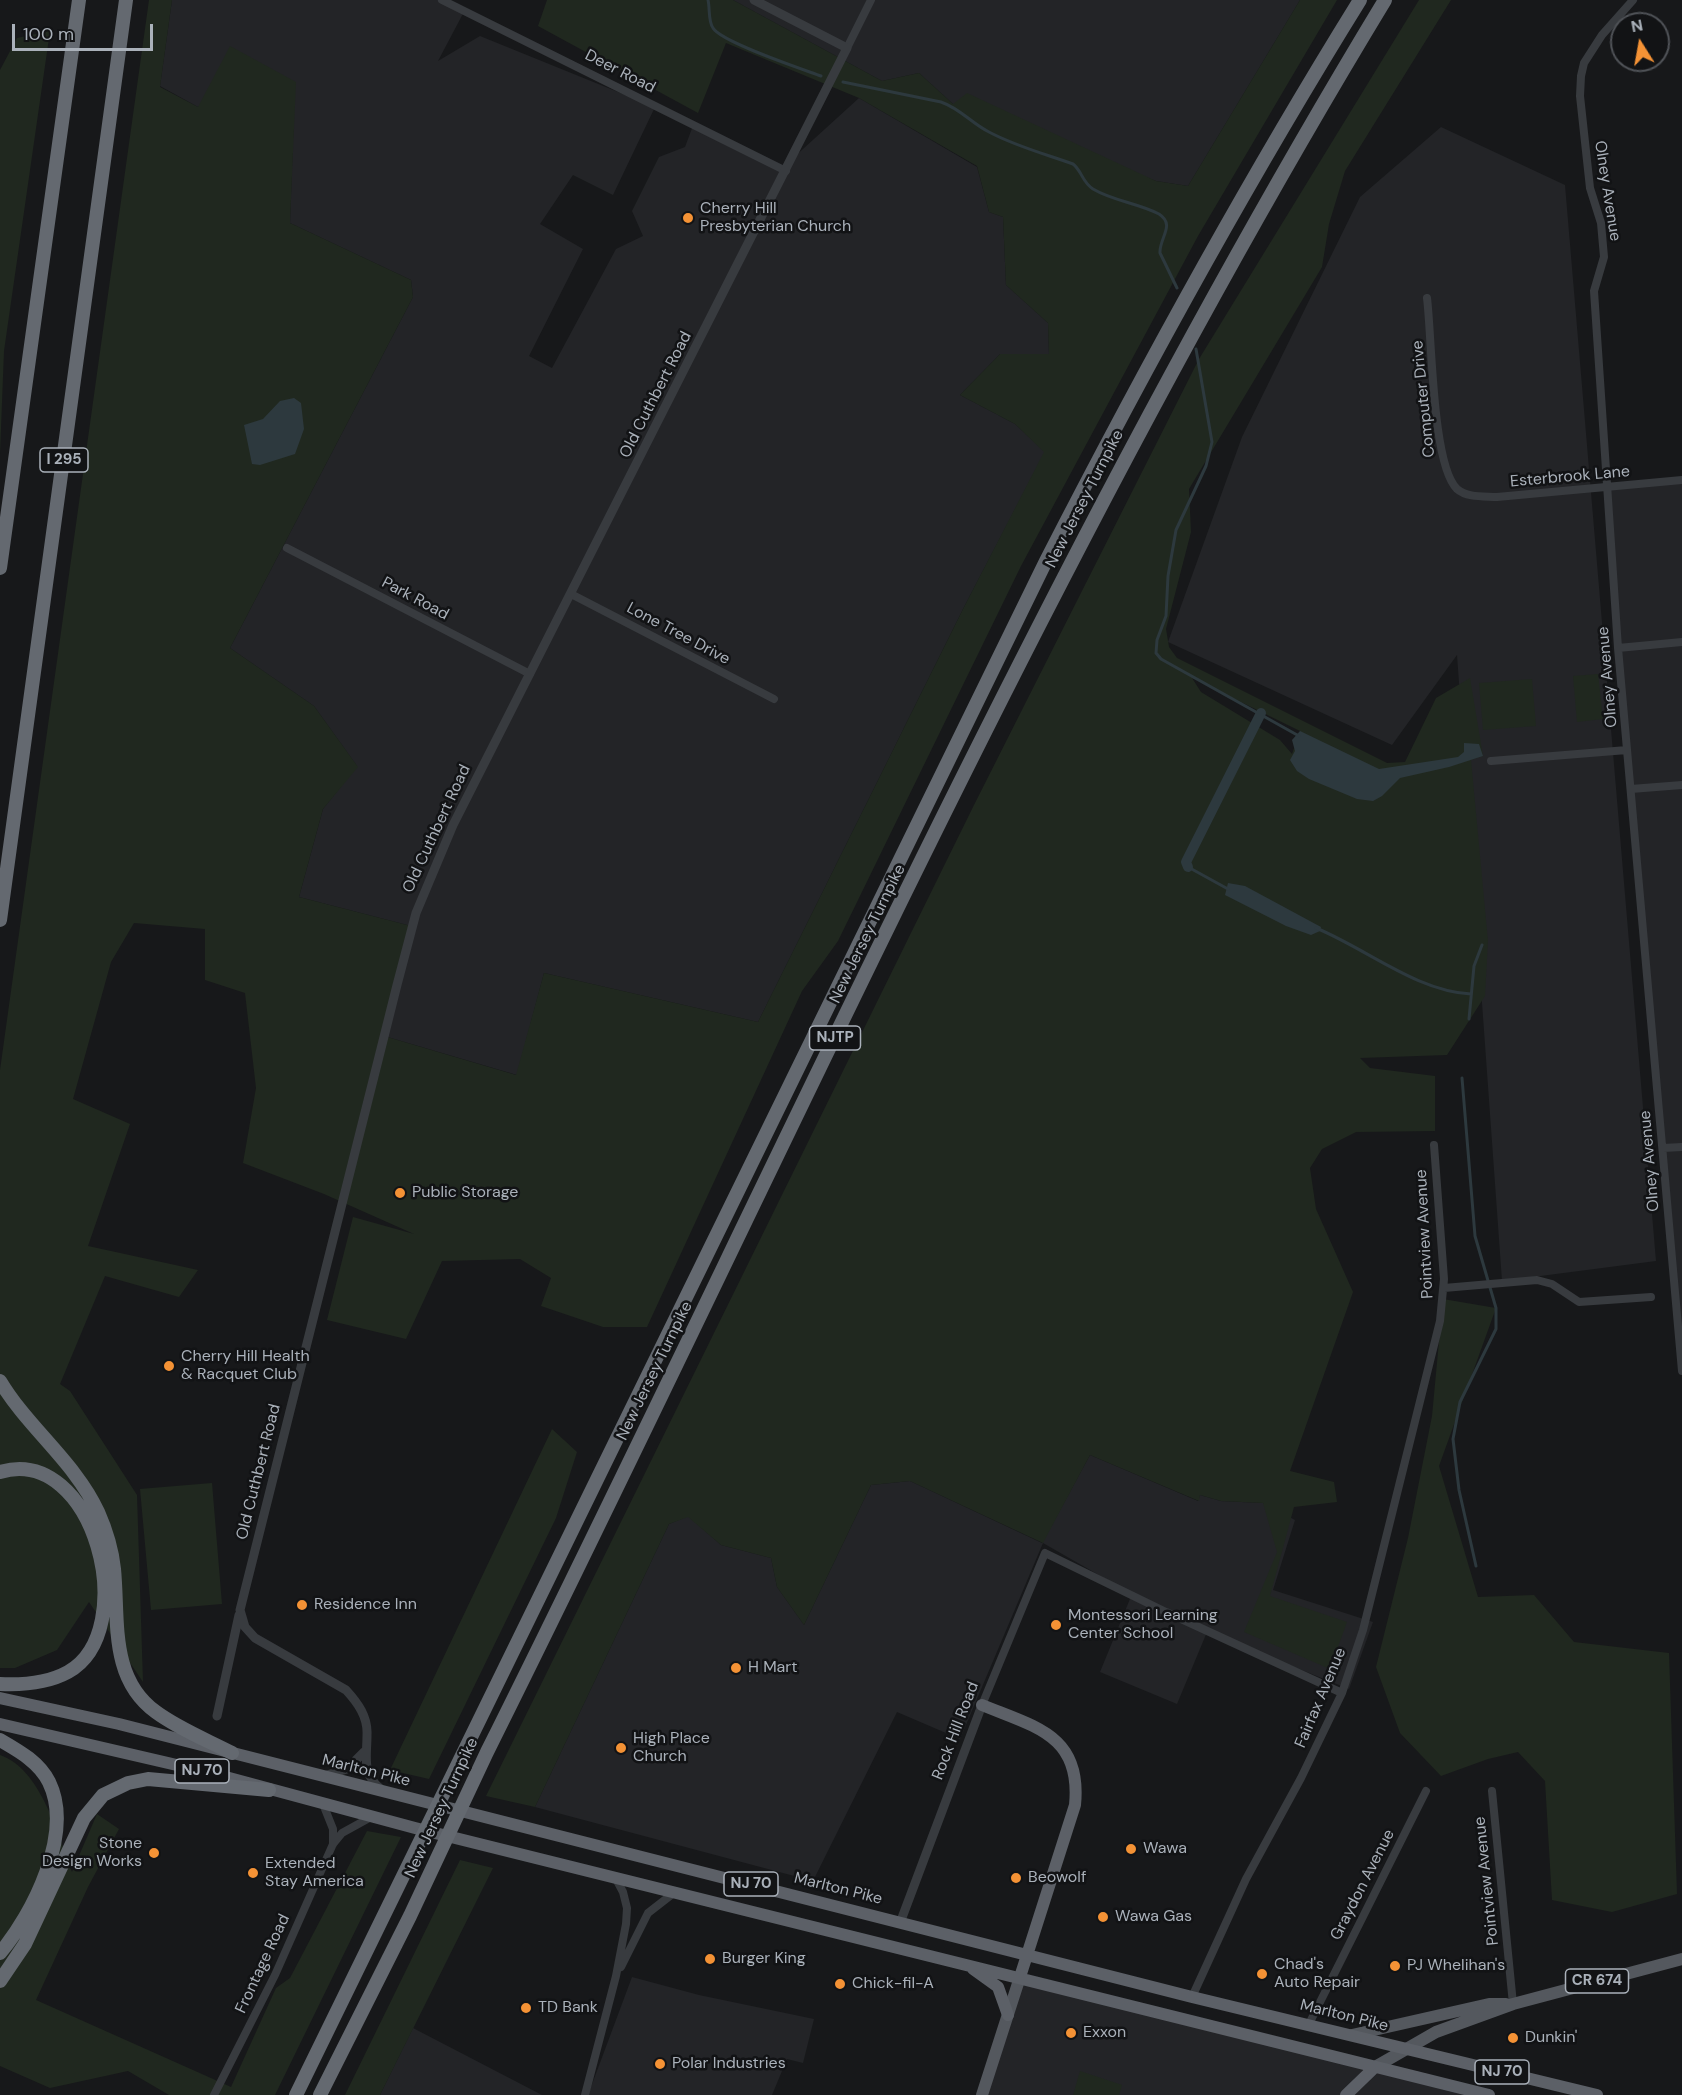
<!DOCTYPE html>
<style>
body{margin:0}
#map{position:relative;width:1682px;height:2095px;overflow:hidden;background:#17181a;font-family:"DM Sans",sans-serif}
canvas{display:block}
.north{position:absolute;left:1610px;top:12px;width:60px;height:60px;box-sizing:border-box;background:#121315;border:2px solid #4f5257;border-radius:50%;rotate:349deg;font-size:16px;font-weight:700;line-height:24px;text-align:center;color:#aab1ba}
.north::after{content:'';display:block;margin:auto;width:21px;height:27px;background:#f49235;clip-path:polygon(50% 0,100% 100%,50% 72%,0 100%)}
.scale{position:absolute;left:12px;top:24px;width:141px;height:27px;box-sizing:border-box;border:3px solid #aab1ba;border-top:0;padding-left:8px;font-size:18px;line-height:21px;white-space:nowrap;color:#aab1ba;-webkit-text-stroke:4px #121315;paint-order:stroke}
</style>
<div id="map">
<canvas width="1682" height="2095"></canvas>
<div class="north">N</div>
<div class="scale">100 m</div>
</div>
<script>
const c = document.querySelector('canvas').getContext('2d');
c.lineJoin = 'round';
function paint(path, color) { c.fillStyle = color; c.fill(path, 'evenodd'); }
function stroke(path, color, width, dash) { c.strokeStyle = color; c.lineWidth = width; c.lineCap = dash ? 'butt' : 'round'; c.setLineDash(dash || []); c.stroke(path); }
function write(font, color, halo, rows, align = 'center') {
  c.font = font + ' "DM Sans",sans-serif'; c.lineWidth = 5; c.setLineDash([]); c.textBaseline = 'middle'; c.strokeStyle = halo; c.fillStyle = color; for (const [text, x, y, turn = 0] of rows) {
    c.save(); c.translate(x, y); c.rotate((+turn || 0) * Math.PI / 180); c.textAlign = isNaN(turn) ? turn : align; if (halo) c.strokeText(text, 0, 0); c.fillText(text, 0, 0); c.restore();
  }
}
const built = new Path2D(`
 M172 0H448L466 8 438 61 480 36 655 107 613 195 573 175 540 224 583 249 529 356 552 368 616 249 643 236 632 211 659 157 685 147 694 123 781 169 859 98 977 167 989 212 1003 217 1006 285 1048 323 1049 354H1000L960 395 1015 424 1045 452 963 609 758 1022 544 973 517 1075 384 1036 411 926 299 897 323 809 357 766 314 706 230 648 413 297 411 280 290 223 295 82 198 107 160 86Z
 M733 0H1300L1188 186 1156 181 953 104 919 73 882 81Z
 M1441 127 1565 185 1656 1261 1502 1281 1457 655 1392 745 1168 642 1242 437 1360 197Z
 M1682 481V1371L1607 487Z
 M1090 1455 1198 1501 1200 1495 1221 1501 1263 1503 1295 1520 1273 1590 1373 1622 1349 1689 1207 1632 1177 1704 1100 1672 1132 1594 1043 1543 960 1739 897 1712 813 1881 535 1807 669 1524 688 1516 721 1545 771 1558 777 1587 804 1625 871 1485 910 1481 1042 1543Z
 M632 1977 699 1995 814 2019 803 2063 787 2059 772 2095H588Z
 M1020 1977 1489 2095H982Z
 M413 2028 542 2095H380Z`);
const green = new Path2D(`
 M149 0H172L160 87 198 107 230 46 296 82 290 223 411 280 413 297 230 648 314 706 358 767 323 809 299 897 411 926 384 1036 516 1075 544 973 758 1022 963 609 1044 452 1015 424 960 395 1000 354H1049L1048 323 1006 285 1003 217 989 212 977 166 859 98 726 43 698 113 538 26 547 0H733L882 81 919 73 953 104 967 93 1156 181 1188 186 1300 0H1337L1198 236 1021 566 838 941 802 991 647 1327H603L541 1306 551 1278 520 1259 442 1261 406 1339 327 1320 353 1217 414 1234 324 1194 243 1163 256 1088 245 993 205 980V929L134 923 111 962 73 1099 130 1124 88 1246 198 1270 179 1297 105 1276 60 1384 70 1391 137 1495 143 1682 89 1602 57 1650 15 1668H0V1070Z
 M1419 0H1451L1345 171 1329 224 1322 267 1189 489 1191 532 1166 629 1169 647 1177 658 1387 763 1405 762 1436 698 1470 678 1483 756 1471 760 1488 941 1485 996 1447 1055 1360 1058 1370 1068 1435 1076V1131L1356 1132 1322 1149 1310 1168 1316 1209 1353 1292 1290 1471 1334 1482 1337 1502 1294 1507 1270 1596 1347 1622 1330 1669 1244 1632 1277 1552 1263 1503 1221 1501 1200 1495 1199 1501 1090 1455 1043 1543 910 1481 871 1485 804 1625 777 1587 771 1558 721 1545 688 1517 669 1524 535 1807 486 1796 974 805 1199 359ZM1192 678 1300 731 1292 754 1280 740 1201 692Z
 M50 31 4 351 0 454V70L17 38Z
 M1598 674 1603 719 1577 722 1573 676Z
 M1532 679 1536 726 1483 730 1479 683Z
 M1443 1299 1496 1308 1439 1466 1478 1597 1534 1595 1574 1642 1669 1653 1677 1894 1612 1912 1552 1900 1545 1781 1518 1752 1488 1759 1441 1776 1400 1733 1376 1667 1408 1538 1432 1416Z
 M552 1429 577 1452 556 1518 429 1779 390 1770Z
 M212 1483 222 1604 151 1610 140 1489Z
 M0 1755C41 1769 58 1835 72 1872L97 1814 119 1829 88 1887 36 2000 231 2087 276 1988 290 1978 367 1831 401 1837 275 2095H169L128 2071 50 2088 0 2066Z
 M460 1860 493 1868 380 2095H345Z
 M1080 2071 1122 2085 1119 2095H1073Z`);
const water = new Path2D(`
 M294 398 301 403 304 429 295 454 260 465 252 464 244 425 263 419 280 401Z
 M1300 731 1379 769 1458 757 1464 752V743L1479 744 1483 756 1449 767 1400 778 1382 796 1373 801 1357 799 1309 779 1297 771 1290 760 1295 751 1292 740Z
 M1228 883 1245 886 1321 927 1320 931 1311 935 1286 926 1225 895Z`);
const stream = new Path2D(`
 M708 0C710 8 708 21 713 28 721 42 802 69 821 76
 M843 82 941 102C961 109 971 123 989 132 1015 146 1045 154 1073 164 1082 171 1082 182 1093 189 1113 201 1138 203 1159 214 1176 225 1159 238 1160 253L1177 288
 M1196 349 1212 442 1206 466 1176 530 1168 576 1166 616 1157 640 1156 653 1161 659 1299 736
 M1188 867 1228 889
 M1316 928C1367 949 1416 991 1471 994
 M1469 1019 1474 966 1482 945
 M1462 1078 1475 1236 1496 1308V1329L1460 1402 1453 1439 1459 1490 1476 1566`);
const canal = new Path2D(`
 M1188 867 1186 862 1261 713`);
const minor = new Path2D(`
 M442 0 786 171
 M1633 0 1602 35 1584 63 1581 76 1580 96 1590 188 1601 223 1604 257 1594 291 1618 648 1682 1371
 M847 48 871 0
 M1427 298C1432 337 1432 465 1457 489 1467 498 1485 496 1497 497L1682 480
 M287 548 530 674
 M571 594 774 699
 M1618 648 1682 642
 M1491 761 1627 750
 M1631 789 1682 785
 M1663 1148 1682 1147
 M1444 1288 1537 1280 1552 1284 1579 1302 1651 1297
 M982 1705 1045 1553 1166 1612 1342 1693
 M1492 1791 1513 2004
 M323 1804 333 1829V1844
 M621 1967 648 1913 675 1892
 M1192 1997 1246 1879 1301 1778 1342 1693 1363 1630 1440 1321 1444 1279 1434 1145
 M1309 2024 1426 1791
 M214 2095 275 1975 333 1844 342 1833 371 1817
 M585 2095 616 1976 626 1924 627 1908 623 1892 615 1877`);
const tertiary = new Path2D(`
 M217 1716 239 1615
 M327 1775 347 1769 364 1752
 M382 1790C361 1774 367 1758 367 1735 368 1717 358 1703 346 1690L255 1638 245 1627 240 1610 397 985 416 913 453 825 847 48 754 0
 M900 1923 982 1705`);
const primary = new Path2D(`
 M1352 2035 1489 2004H1506
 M1375 2067 1436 2032 1513 2004 1682 1959
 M982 2095 1020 1977`);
const trunk = new Path2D(`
 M0 1698 119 1724 1192 1997 1597 2095
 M982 1705C1035 1727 1082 1735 1075 1805L1020 1977
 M0 1724 207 1772 415 1828 1489 2095
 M973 1969 998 1987 1008 2015
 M1346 2095 1375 2067`);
const motorway = new Path2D(`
 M0 568 79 0
 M0 920 126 0
 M0 1381C28 1428 75 1462 98 1512 106 1530 112 1550 114 1569 119 1620 109 1678 156 1712 179 1729 207 1740 232 1753
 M0 1472C95 1444 142 1631 68 1672 48 1683 22 1685 0 1684
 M0 1740C19 1751 39 1762 49 1782 74 1833 33 1914 0 1953
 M0 1981 25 1944 84 1818 103 1795 128 1783 148 1779 269 1790
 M296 2095 1046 561C1144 370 1247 182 1360 0
 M320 2095 410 1916 487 1752C780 1165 1044 562 1385 0`);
const markers = [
 [688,218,6,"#f49235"],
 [400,1193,6,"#f49235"],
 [169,1366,6,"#f49235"],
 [302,1605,6,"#f49235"],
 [1056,1625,6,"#f49235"],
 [736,1668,6,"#f49235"],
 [621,1748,6,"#f49235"],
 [1131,1849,6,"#f49235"],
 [154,1853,6,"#f49235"],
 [253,1873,6,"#f49235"],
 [1016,1878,6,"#f49235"],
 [1103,1917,6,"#f49235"],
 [710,1959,6,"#f49235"],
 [1395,1966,6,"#f49235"],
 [1262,1974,6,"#f49235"],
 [840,1984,6,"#f49235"],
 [526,2008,6,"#f49235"],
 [1071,2033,6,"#f49235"],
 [1513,2038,6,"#f49235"],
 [660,2064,6,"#f49235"]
];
const shields = [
 [64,460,48],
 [835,1038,51],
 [202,1771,54],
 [751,1884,54],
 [1597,1981,63],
 [1502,2072,54]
];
const shieldNames = [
 ["I 295",64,460],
 ["NJTP",835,1038],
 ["NJ 70",202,1771],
 ["NJ 70",751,1884],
 ["CR 674",1597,1981],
 ["NJ 70",1502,2072]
];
const streetNames = [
 ["Deer Road",620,72,27],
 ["Olney Avenue",1607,191,81],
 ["Old Cuthbert Road",656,395,-63],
 ["Computer Drive",1424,399,-96],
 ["Esterbrook Lane",1570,477,-5],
 ["New Jersey Turnpike",1085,499,-63],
 ["Park Road",415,599,28],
 ["Lone Tree Drive",678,634,28],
 ["Olney Avenue",1608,677,-95],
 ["Old Cuthbert Road",437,829,-65],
 ["New Jersey Turnpike",868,934,-64],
 ["Olney Avenue",1650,1161,-95],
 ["Pointview Avenue",1425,1234,-93],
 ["New Jersey Turnpike",655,1371,-64],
 ["Old Cuthbert Road",259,1472,-76],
 ["Fairfax Avenue",1321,1698,-67],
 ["Rock Hill Road",956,1731,-69],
 ["Marlton Pike",366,1771,14],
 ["New Jersey Turnpike",442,1808,-65],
 ["Pointview Avenue",1487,1881,-96],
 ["Graydon Avenue",1363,1885,-63],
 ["Marlton Pike",838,1889,14],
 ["Frontage Road",263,1964,-65],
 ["Marlton Pike",1344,2016,14]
];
const poiNames = [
 ["Cherry Hill",700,209],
 ["Presbyterian Church",700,227],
 ["Public Storage",412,1193],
 ["Cherry Hill Health",181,1357],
 ["& Racquet Club",181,1375],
 ["Residence Inn",314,1605],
 ["Montessori Learning",1068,1616],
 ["Center School",1068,1634],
 ["H Mart",748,1668],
 ["High Place",633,1739],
 ["Church",633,1757],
 ["Stone",142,1844,"right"],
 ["Design Works",142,1862,"right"],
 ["Wawa",1143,1849],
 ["Extended",265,1864],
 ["Stay America",265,1882],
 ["Beowolf",1028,1878],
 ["Wawa Gas",1115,1917],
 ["Burger King",722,1959],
 ["Chad's",1274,1965],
 ["Auto Repair",1274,1983],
 ["PJ Whelihan's",1407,1966],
 ["Chick-fil-A",852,1984],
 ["TD Bank",538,2008],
 ["Exxon",1083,2033],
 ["Dunkin'",1525,2038],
 ["Polar Industries",672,2064]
];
paint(built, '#232427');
paint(green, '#20281f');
paint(water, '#2d393e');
stroke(stream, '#2d393e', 3);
stroke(canal, '#2d393e', 10);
stroke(minor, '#383b3f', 8);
stroke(tertiary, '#383b3f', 9);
stroke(primary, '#54585e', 12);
stroke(trunk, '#5c6067', 12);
stroke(motorway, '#646970', 14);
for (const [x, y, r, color] of markers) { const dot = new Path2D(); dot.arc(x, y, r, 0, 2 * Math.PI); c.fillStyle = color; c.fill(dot); stroke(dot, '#121315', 2); }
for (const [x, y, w] of shields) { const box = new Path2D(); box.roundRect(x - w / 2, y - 12, w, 24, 4.5); c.fillStyle = '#121315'; c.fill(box); stroke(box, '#aab1ba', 1.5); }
write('bold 15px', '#aab1ba', null, shieldNames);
write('16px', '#aab1ba', '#121315', streetNames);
write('16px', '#aab1ba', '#121315', poiNames, 'left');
</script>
